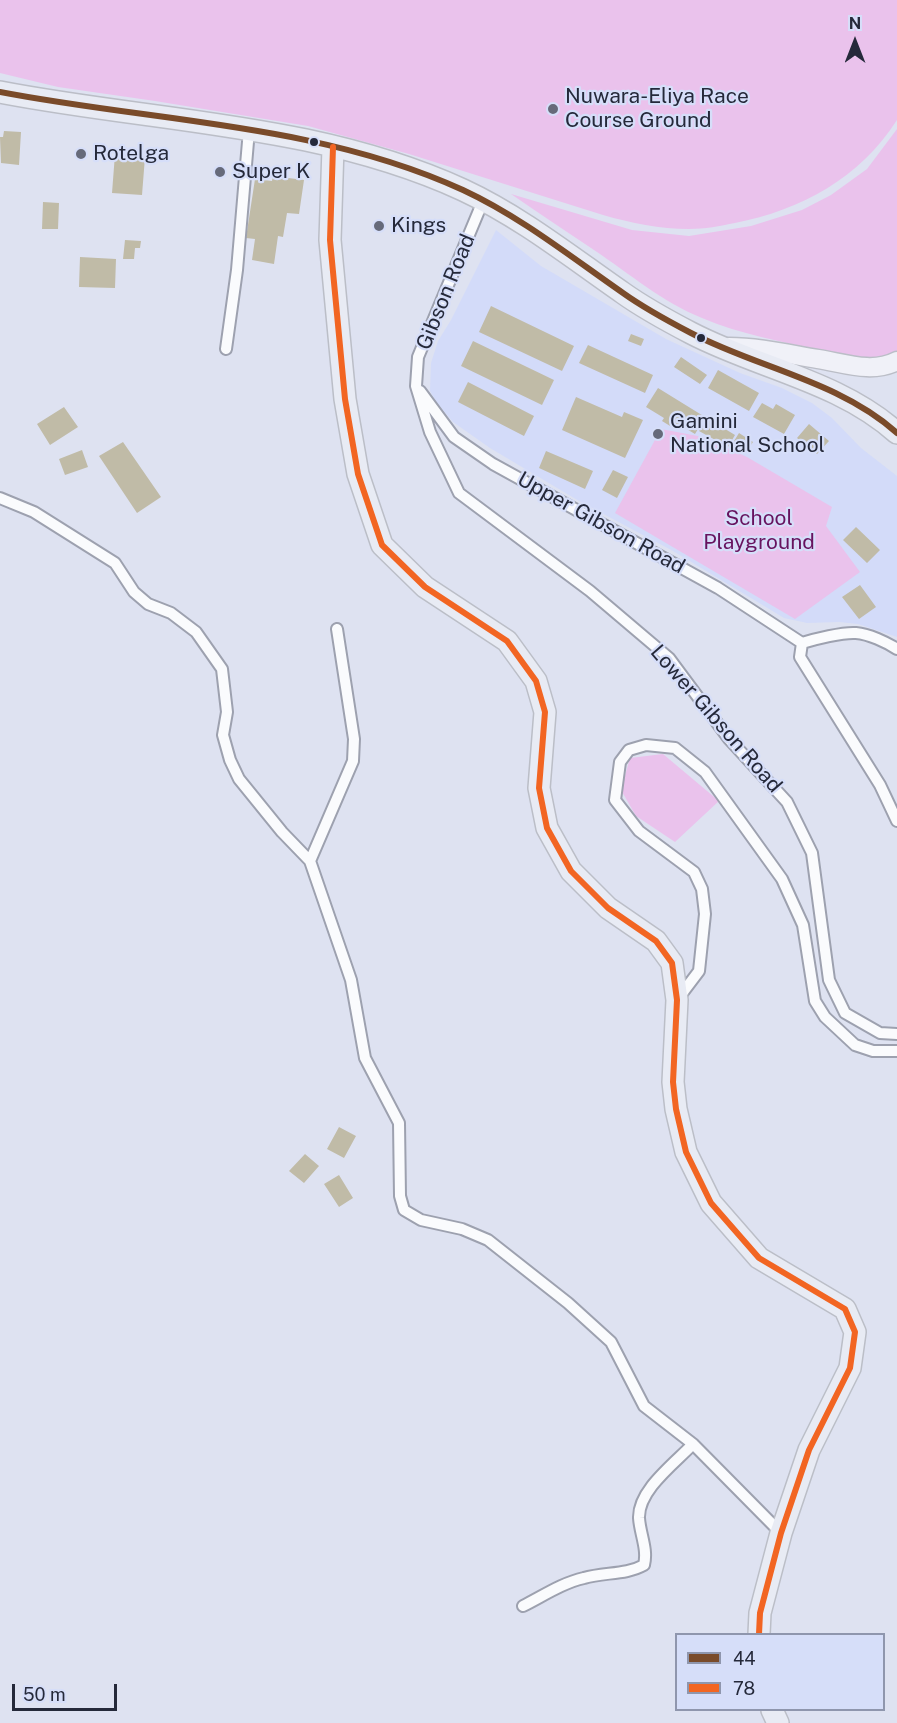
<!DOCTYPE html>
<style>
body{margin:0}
#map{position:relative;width:897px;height:1723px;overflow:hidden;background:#dee2f1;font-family:"Public Sans",sans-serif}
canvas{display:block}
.legend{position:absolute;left:675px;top:1633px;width:210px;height:78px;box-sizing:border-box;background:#d6def9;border:2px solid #8f96ad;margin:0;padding:8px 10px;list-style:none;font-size:18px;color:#25293a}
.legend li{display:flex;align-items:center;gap:12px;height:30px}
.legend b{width:30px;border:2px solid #8f96ad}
.north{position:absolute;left:825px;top:12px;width:60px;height:60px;-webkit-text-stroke:4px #d6def9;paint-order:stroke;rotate:0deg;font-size:16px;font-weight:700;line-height:24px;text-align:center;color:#25293a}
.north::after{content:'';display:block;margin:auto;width:21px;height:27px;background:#25293a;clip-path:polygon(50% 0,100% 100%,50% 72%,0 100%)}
.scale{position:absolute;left:12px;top:1684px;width:105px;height:27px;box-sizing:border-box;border:3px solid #25293a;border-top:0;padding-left:8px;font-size:18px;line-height:21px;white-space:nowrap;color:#25293a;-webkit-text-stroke:4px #d6def9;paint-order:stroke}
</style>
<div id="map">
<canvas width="897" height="1723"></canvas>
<ul class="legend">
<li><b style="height:8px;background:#7a4b2a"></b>44</li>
<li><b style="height:8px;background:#f26522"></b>78</li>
</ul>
<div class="north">N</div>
<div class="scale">50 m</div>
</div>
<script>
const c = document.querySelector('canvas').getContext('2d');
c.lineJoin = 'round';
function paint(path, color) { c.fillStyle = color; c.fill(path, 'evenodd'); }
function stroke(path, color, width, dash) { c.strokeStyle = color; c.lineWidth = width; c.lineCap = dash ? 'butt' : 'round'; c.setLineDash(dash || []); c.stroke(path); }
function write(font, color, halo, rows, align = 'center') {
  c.font = font + ' "Public Sans",sans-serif'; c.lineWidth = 4.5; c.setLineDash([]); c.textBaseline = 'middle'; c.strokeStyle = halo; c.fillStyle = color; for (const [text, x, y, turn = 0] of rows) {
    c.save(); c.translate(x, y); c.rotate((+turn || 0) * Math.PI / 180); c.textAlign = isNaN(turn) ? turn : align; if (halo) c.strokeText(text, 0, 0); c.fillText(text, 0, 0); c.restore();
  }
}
const built = new Path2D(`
 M496 230 541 266 666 339 740 373 782 388 812 403 832 418 861 448 897 476V637L858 624 839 622 807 623 784 618 673 551 579 501 490 448 453 422 436 402 430 391 431 363 438 341 451 320Z`);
const green = new Path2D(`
 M0 0H897V120C860 178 801 210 735 223 720 226 705 229 689 229 660 229 631 223 603 215L409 154 308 126 155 101 58 87 0 73Z
 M897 129V352C873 364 846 355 821 350 782 342 740 334 702 318 662 302 630 274 594 250 566 231 538 213 511 194L632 230 689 236 751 226 802 210 831 195 867 169Z
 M661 429 703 437 747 457 832 507 826 526 860 572 795 619 615 513Z
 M663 754 719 801 675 842 636 816 621 790 630 758Z`);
const building = new Path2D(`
 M4 131 21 132 19 165 1 163 0 137H3Z
 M115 154 145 157 142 195 112 193Z
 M273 176 304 180 299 214 287 213 283 237 278 236 274 264 252 260 255 239 246 238 255 179 272 181Z
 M43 202 59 203 58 229H42Z
 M125 240 141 241 140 248H135L134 259H123Z
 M80 257 116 259 115 288 79 287Z
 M491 306 574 346 562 371 479 332Z
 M631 334 644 339 641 346 628 341Z
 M473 341 554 380 542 405 461 366Z
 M588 345 653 375 645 393 579 363Z
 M681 357 707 375 700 384 674 367Z
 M718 370 759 393 749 411 708 388Z
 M468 382 534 416 524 436 458 402Z
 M658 388 705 417 695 434 678 424 675 429 662 421 664 418 646 407Z
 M576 397 622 417 624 412 643 420 625 458 562 430Z
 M762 403 773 409 776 404 795 415 784 434 753 417Z
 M64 407 78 427 50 445 37 424Z
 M707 418 735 435 728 447 699 431Z
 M809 424 829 441 817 454 797 438Z
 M739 433 753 442 745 454 731 446Z
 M123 442 161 497 137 513 99 456Z
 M82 450 88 467 65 475 59 459Z
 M546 451 593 471 585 489 539 468Z
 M613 470 628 477 617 498 602 490Z
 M856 527 880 550 867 563 843 540Z
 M860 585 876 607 859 619 842 597Z
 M339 1127 356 1136 344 1158 327 1149Z
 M305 1154 319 1166 304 1183 289 1171Z
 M339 1175 353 1198 339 1207 324 1184Z`);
const street = new Path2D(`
 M483 201 418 357 416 386 430 432 459 493 590 591 669 658 729 739 787 802 812 853 829 980 845 1013 880 1033 897 1034
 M226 349 237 270 249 130
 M420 391 454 437 493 464 718 588 802 643
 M0 498 34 512 115 563 134 592 148 604 171 613 196 632 222 669 227 712 223 735 230 760 239 779 282 832 310 861
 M337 629 354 739 353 761 310 861 351 980 365 1058 399 1123 400 1196 404 1210 421 1220 462 1229 488 1240 568 1303 611 1342 644 1406 693 1444 781 1533
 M802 643 800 657 880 785 897 821
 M802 643C815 639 843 632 856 633 869 634 886 642 897 649
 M677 1000 699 971 705 914 702 889 694 872 639 831 615 800 620 762 629 750 646 745 675 748 705 772 782 879 803 925 815 1001 825 1017 855 1045 873 1051H897
 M523 1606C543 1596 562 1583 584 1578 604 1572 626 1575 644 1565 648 1549 640 1534 639 1518 638 1490 675 1463 693 1444`);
const primary = new Path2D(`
 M729 347C759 347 788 354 818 359 844 363 872 374 897 361`);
const highway = new Path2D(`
 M0 92C155 122 317 123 463 190 521 217 571 257 623 293 644 308 668 321 691 333 758 368 839 381 897 433
 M333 147 330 240 345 399 358 474 382 545 425 587 507 641 536 681 545 712 539 788 547 828 571 871 608 908 656 941 672 963 677 1000 673 1082 676 1109 686 1152 711 1203 759 1258 845 1309 855 1332 850 1368 809 1450 781 1533 760 1613 759 1634
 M772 1710 778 1723`);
const bus1 = new Path2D(`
 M0 92C155 122 317 123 463 190 521 217 571 257 623 293 644 308 668 321 691 333 758 368 839 381 897 433`);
const bus2 = new Path2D(`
 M333 147 330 240 345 399 358 474 382 545 425 587 507 641 536 681 545 712 539 788 547 828 571 871 608 908 656 941 672 963 677 1000 673 1082 676 1109 686 1152 711 1203 759 1258 845 1309 855 1332 850 1368 809 1450 781 1533 760 1613 759 1634`);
const markers = [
 [553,109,6,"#666a7a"],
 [314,142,5,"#25293a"],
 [81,154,6,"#666a7a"],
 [220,172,6,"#666a7a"],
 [379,226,6,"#666a7a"],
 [701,338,5,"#25293a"],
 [658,434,6,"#666a7a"]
];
const poiNames = [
 ["Nuwara-Eliya Race",565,97],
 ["Course Ground",565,121],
 ["Rotelga",93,154],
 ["Super K",232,172],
 ["Kings",391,226],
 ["Gamini",670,422],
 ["National School",670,446]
];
const streetNames = [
 ["Gibson Road",446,292,-68],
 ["Upper Gibson Road",601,523,29],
 ["Lower Gibson Road",716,719,49]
];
const parkNames = [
 ["School",759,519],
 ["Playground",759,543]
];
paint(built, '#d3dbf9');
paint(green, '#eac2ec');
paint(building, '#c0bba7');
stroke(street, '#9da1af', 14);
stroke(primary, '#bbbec7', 21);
stroke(highway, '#bbbec7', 24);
stroke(street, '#fafbfd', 10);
stroke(primary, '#f0f1f8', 18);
stroke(highway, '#e8ebf4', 21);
stroke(bus1, '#7a4b2a', 6);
stroke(bus2, '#f26522', 6);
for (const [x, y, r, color] of markers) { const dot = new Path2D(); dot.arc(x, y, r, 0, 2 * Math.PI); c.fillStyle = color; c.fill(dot); stroke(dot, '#d6def9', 2); }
write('21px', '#25293a', '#d6def9', poiNames, 'left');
write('21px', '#25293a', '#d6def9', streetNames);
write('21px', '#67135f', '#d6def9', parkNames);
</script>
